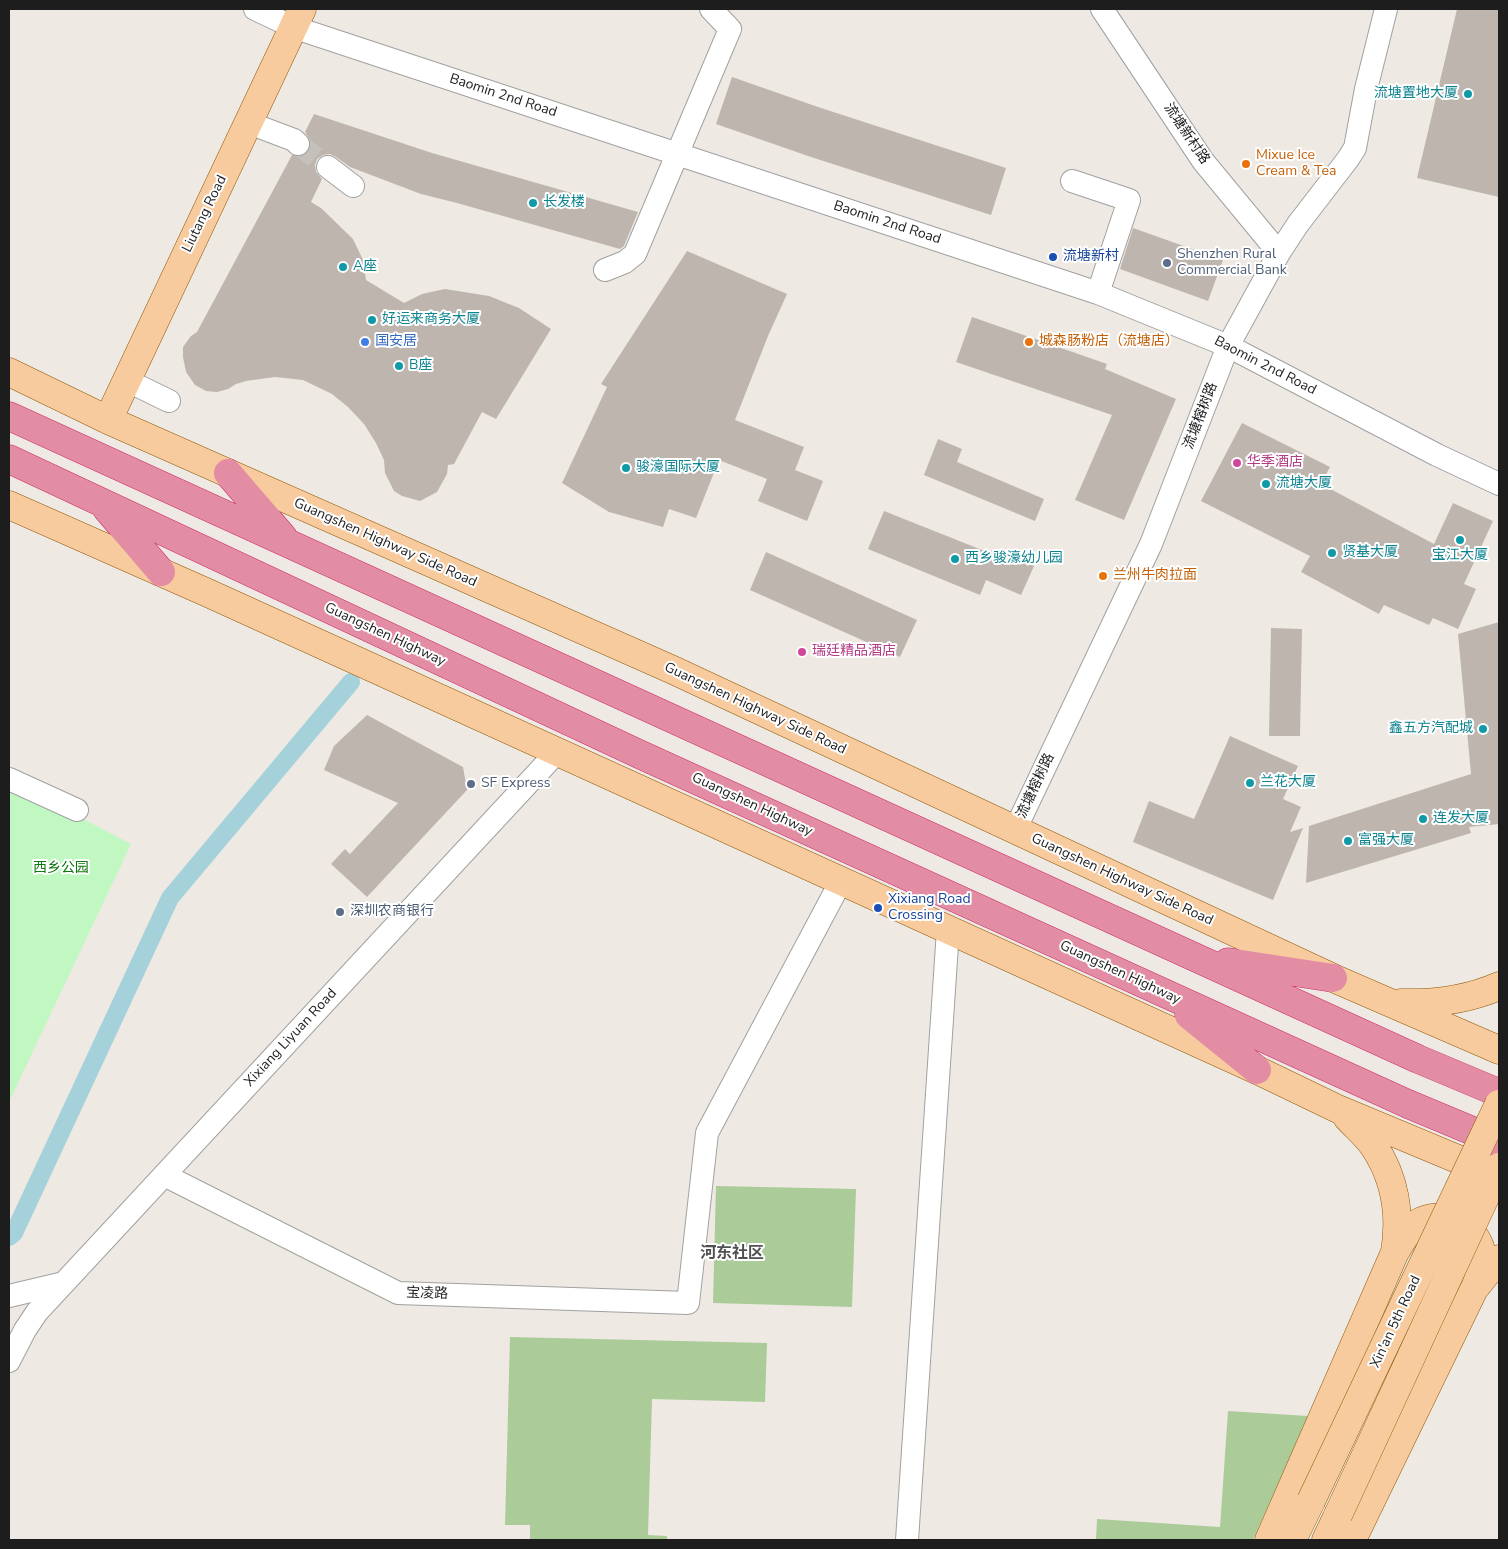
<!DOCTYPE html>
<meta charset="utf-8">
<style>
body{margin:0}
#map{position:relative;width:1508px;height:1549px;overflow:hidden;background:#eee9e3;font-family:"Nunito Sans",sans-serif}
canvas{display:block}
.frame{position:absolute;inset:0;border:10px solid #1d1d1d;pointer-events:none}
</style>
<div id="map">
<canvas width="1508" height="1549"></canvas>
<div class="frame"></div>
</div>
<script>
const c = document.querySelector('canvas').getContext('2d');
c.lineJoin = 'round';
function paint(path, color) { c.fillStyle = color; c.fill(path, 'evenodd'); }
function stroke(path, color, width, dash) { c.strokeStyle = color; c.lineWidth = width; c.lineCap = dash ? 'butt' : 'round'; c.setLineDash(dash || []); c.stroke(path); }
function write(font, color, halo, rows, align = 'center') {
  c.font = font + ' "Nunito Sans","Noto Sans SC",sans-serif'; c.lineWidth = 4; c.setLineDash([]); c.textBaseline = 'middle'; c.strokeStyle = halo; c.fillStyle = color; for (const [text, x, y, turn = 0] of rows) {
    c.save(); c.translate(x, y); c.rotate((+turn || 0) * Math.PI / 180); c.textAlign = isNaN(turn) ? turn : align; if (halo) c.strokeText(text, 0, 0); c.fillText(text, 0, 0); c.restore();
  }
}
const forest = new Path2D(`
 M716 1186 856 1189 852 1307 713 1303Z
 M510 1337 767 1343 765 1402 652 1399 648 1535 667 1536V1540H530V1525H505Z
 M1228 1411 1308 1416 1253 1540H1096L1097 1519 1220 1527Z`);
const park = new Path2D(`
 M9 786 83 819 131 844 9 1102Z`);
const canal = new Path2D(`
 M9 1237 14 1233 170 898 351 682`);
const building = new Path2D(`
 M1457 9H1499V197L1417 178Z
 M732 77 818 107 1006 168 991 215 811 157 716 124Z
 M314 114 432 153 638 212 624 246 620 249 457 203 421 194 350 167 336 157 330 154 323 155 317 159 315 165 316 172 322 179 311 202 321 208 353 239 363 260 366 280 404 303 422 294 445 289 489 296 519 308 551 329 496 419 482 412 454 464 448 465 447 474 437 492 420 501 402 496 394 491 385 473 384 460 376 443 364 424 348 407 332 394 303 380 275 377 246 381 236 384 228 389 217 392 206 391 195 385 186 372 183 357V347L191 336 197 332 292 155 302 156 308 153 310 148V140L305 132Z
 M1133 228 1223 260 1208 301 1120 269Z
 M687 251 787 294 768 336 735 420 804 447 795 470 823 481 807 521 758 501 767 479 719 460 696 518 669 509 663 527 609 512 562 483 607 387 601 384Z
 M972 317 1107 364 1105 369 1176 399 1124 520 1075 500 1112 415 956 362Z
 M1242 423 1330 467 1321 484 1434 544 1453 503 1493 521 1464 584 1476 589 1458 629 1433 618 1429 625 1384 605 1379 614 1301 572 1310 556 1201 501Z
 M938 439 962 449 957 462 1044 499 1035 521 924 475Z
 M884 511 987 552 994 550 1034 566 1021 595 986 580 980 595 868 549Z
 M766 552 917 620 900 657 750 590Z
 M1499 622V824L1469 827 1471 833 1306 883 1309 826 1471 774 1458 634Z
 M1271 628 1302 629 1300 736H1269Z
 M367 715 463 767 467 790 367 897 331 864 345 849 350 854 398 803 324 770 334 746Z
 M1230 736 1298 766 1283 799 1301 807 1290 832 1303 828 1273 900 1133 842 1149 801 1194 819Z`);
const minorTunnel = new Path2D(`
 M298 144 328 167`);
const minor = new Path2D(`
 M255 9 293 27 1098 293 1228 346 1437 455 1499 484
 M1102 9 1203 161 1279 253
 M249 123 294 140 298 144
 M328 167 353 186
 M1072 181 1129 200 1098 293
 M605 270 625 262 635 254 730 29 711 9
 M126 380 169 401
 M9 779 77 810
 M1015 830 1151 544 1228 346 1279 253 1298 224 1348 159 1355 148 1366 89 1386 9
 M164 1175 398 1293 688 1303 707 1133 841 881
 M9 1296 64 1283
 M9 1361 25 1330 37 1312 557 752
 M907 1540 948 930`);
const major = new Path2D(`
 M9 372 108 420 673 670 1333 978 1499 1050
 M108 420 302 9
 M9 505 208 593 1257 1070 1340 1110 1491 1173
 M1401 1003C1436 1004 1467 1000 1499 986
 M1395 1252C1400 1244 1405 1234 1413 1227 1435 1207 1471 1221 1480 1247 1485 1260 1481 1273 1476 1285
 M1269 1540 1395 1252C1401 1215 1395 1177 1373 1145 1366 1135 1355 1126 1347 1117
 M1292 1540 1311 1501
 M1326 1540 1338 1515
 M1352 1540 1474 1289 1490 1269 1499 1259`);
const highway = new Path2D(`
 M9 416 1418 1059 1499 1093
 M9 459 639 754 1408 1104 1499 1142
 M228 473 283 537
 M107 509 161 572
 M1228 962 1333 978
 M1189 1015 1257 1070`);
const majorBridge = new Path2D(`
 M1311 1501 1499 1104
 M1338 1515 1499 1167`);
const markers = [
 [1468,94,5,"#0f9aa8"],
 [1246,164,5,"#e8710a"],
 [533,203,5,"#0f9aa8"],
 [1053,257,5,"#1a4fb4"],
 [1167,263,5,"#5c6f8a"],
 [343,267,5,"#0f9aa8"],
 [372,320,5,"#0f9aa8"],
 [365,342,5,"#3f7fe0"],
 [1029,342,5,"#e8710a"],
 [399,366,5,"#0f9aa8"],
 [1237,463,5,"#d1479c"],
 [626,468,5,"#0f9aa8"],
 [1266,484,5,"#0f9aa8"],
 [1460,540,5,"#0f9aa8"],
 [1332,553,5,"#0f9aa8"],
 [955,559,5,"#0f9aa8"],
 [1103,576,5,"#e8710a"],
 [802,652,5,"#d1479c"],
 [1483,729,5,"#0f9aa8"],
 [1250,783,5,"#0f9aa8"],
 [471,784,5,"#5c6f8a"],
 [1423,819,5,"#0f9aa8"],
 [1348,841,5,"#0f9aa8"],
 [878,908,5,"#1a4fb4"],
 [340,912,5,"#5c6f8a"]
];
const cultureNames = [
 ["流塘置地大厦",1458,94,"right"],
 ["长发楼",543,203],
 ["A座",353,267],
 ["好运来商务大厦",382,320],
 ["B座",409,366],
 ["骏濠国际大厦",636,468],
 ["流塘大厦",1276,484],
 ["贤基大厦",1342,553],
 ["宝江大厦",1460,556,"center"],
 ["西乡骏濠幼儿园",965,559],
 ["鑫五方汽配城",1473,729,"right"],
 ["兰花大厦",1260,783],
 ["连发大厦",1433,819],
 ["富强大厦",1358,841]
];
const streetNames = [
 ["Baomin 2nd Road",503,96,18],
 ["流塘新村路",1186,134,56],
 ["Liutang Road",205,214,-64],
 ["Baomin 2nd Road",887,223,18],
 ["Baomin 2nd Road",1265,366,27],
 ["流塘榕树路",1201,416,-69],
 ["Guangshen Highway Side Road",385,543,24],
 ["Guangshen Highway",385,635,25],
 ["Guangshen Highway Side Road",755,709,25],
 ["流塘榕树路",1036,786,-65],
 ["Guangshen Highway",752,805,25],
 ["Guangshen Highway Side Road",1122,880,25],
 ["Guangshen Highway",1120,973,25],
 ["Xixiang Liyuan Road",291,1038,-47],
 ["宝凌路",427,1294,2],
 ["Xin'an 5th Road",1396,1322,-65]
];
const foodNames = [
 ["Mixue Ice",1256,156],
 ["Cream & Tea",1256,172],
 ["城森肠粉店（流塘店）",1039,342],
 ["兰州牛肉拉面",1113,576]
];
const serviceNames = [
 ["Shenzhen Rural",1177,255],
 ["Commercial Bank",1177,271],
 ["SF Express",481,784],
 ["深圳农商银行",350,912]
];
const transitNames = [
 ["流塘新村",1063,257],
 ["Xixiang Road",888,900],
 ["Crossing",888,916]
];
const shopNames = [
 ["国安居",375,342]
];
const hotelNames = [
 ["华季酒店",1247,463],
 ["瑞廷精品酒店",812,652]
];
const parkNames = [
 ["西乡公园",61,869]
];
const quarterNames = [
 ["河东社区",732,1254]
];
paint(forest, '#abcb99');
paint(park, '#c1f7c1');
stroke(canal, '#a5d1da', 18);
paint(building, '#beb5af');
stroke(minorTunnel, '#c4c0bb', 22, [22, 11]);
stroke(minor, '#a1a1a1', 24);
stroke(major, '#8f5806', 29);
stroke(highway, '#d02b6f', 29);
stroke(minor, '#fff', 22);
stroke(major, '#f8cb9e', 28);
stroke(highway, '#e28da3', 28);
stroke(majorBridge, '#8f5806', 29, []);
stroke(majorBridge, '#f8cb9e', 28);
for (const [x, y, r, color] of markers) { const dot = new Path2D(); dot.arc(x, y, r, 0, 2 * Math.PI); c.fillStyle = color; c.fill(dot); stroke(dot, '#fff', 2); }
write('14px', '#0d838f', '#fff', cultureNames, 'left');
write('14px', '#1d1d1d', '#fff', streetNames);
write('14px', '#c56008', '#fff', foodNames, 'left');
write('14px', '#4e5e75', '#fff', serviceNames, 'left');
write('14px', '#164399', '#fff', transitNames, 'left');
write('14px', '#366cbe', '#fff', shopNames, 'left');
write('14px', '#b23c85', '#fff', hotelNames, 'left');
write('14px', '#107611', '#fff', parkNames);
write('bold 16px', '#505050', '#fff', quarterNames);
</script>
